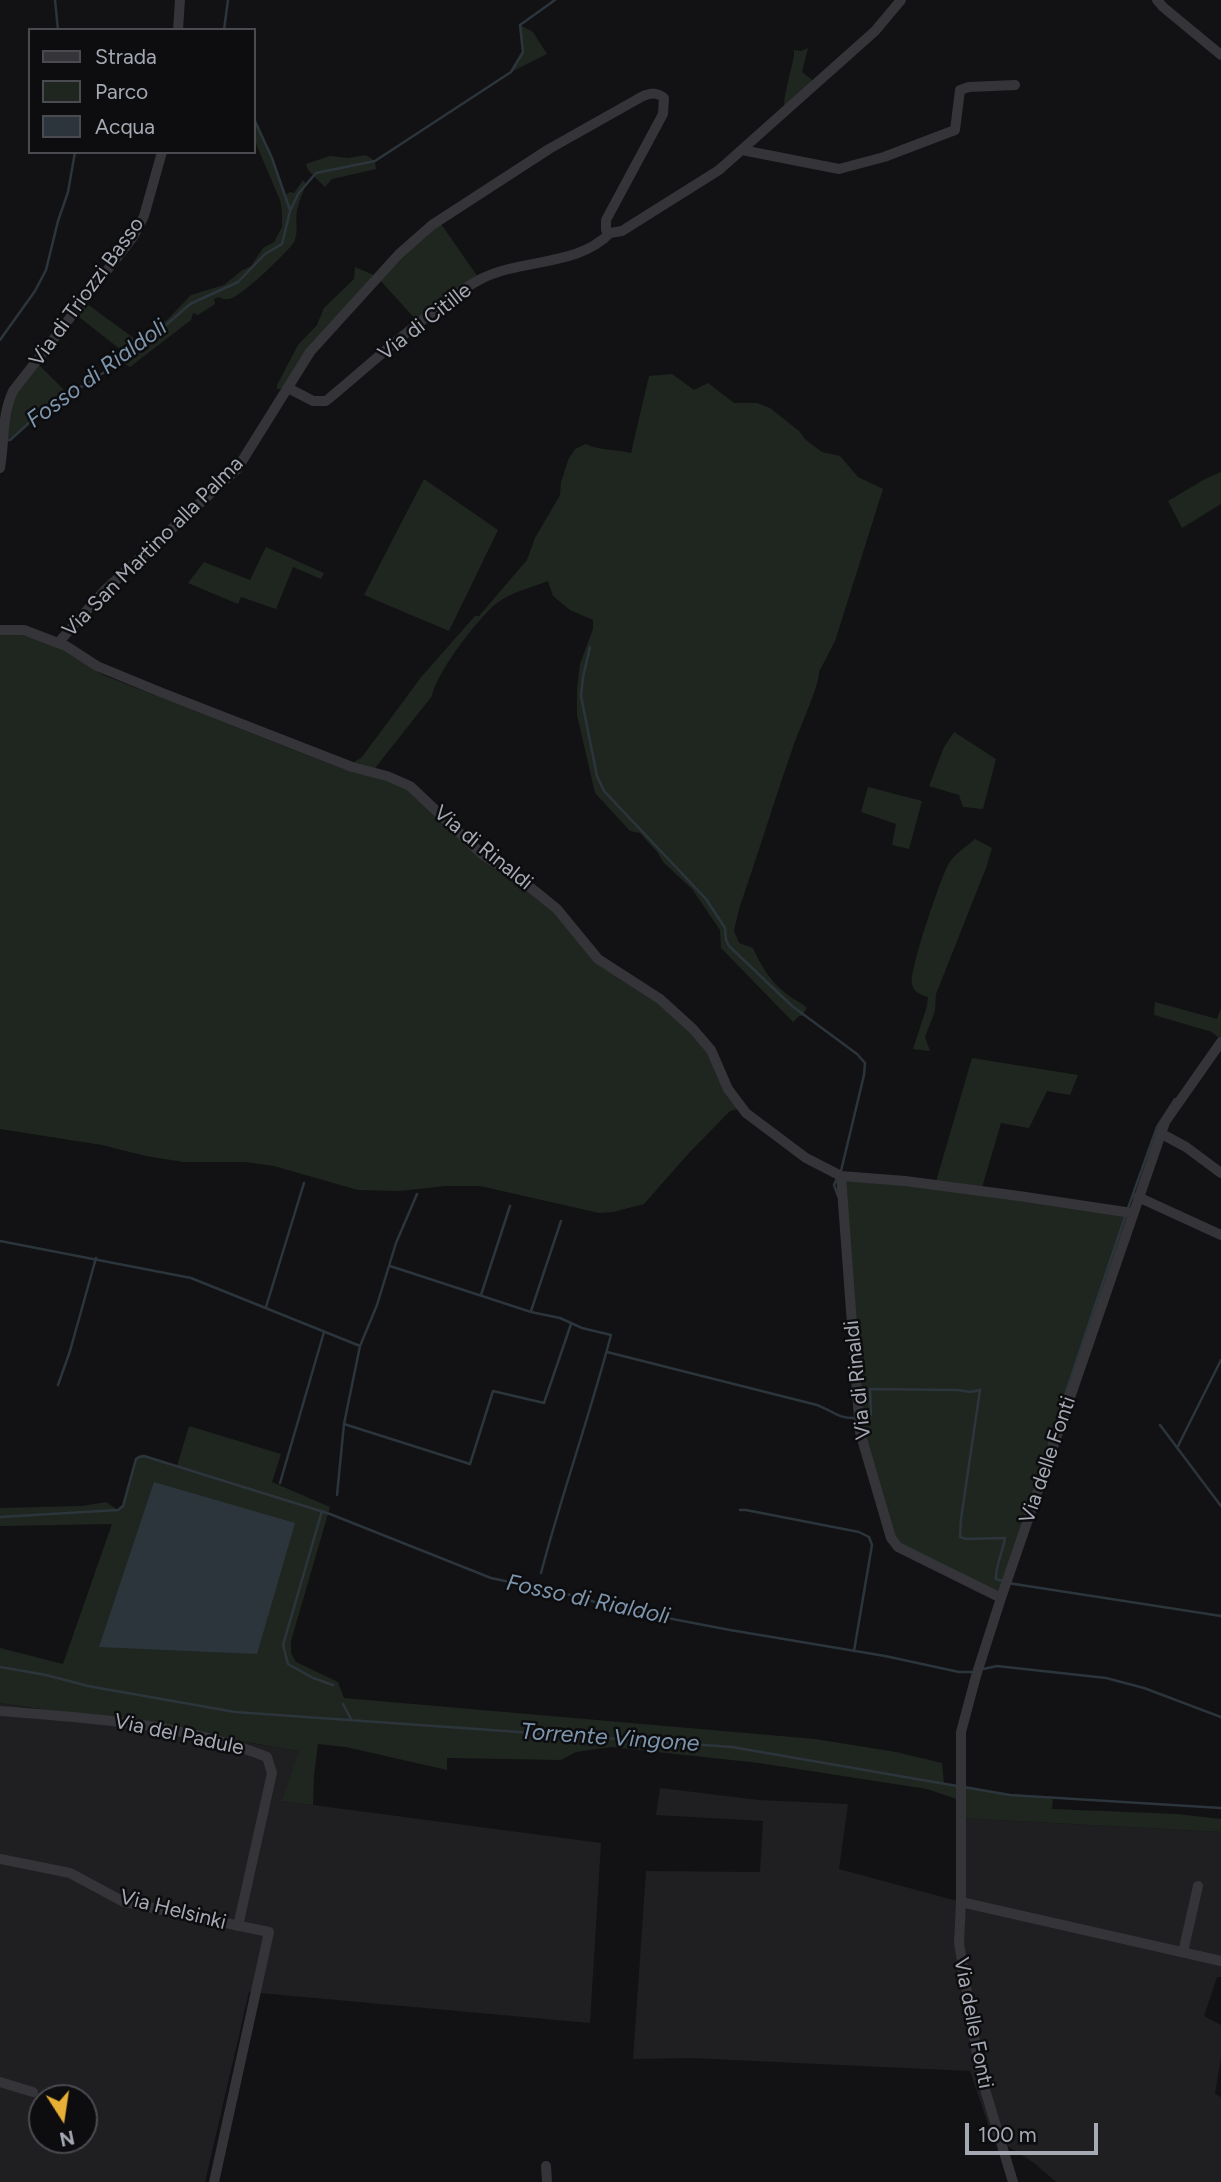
<!DOCTYPE html>
<style>
body{margin:0}
#map{position:relative;width:1221px;height:2182px;overflow:hidden;background:#121214;font-family:Figtree,sans-serif}
canvas{display:block}
.legend{position:absolute;left:28px;top:28px;width:228px;height:126px;box-sizing:border-box;background:#0d0d0f;border:2px solid #4a4b51;margin:0;padding:9px 12px;list-style:none;font-size:21px;color:#a5a9b4}
.legend li{display:flex;align-items:center;gap:14px;height:35px}
.legend b{width:35px;border:2px solid #4a4b51}
.north{position:absolute;left:28px;top:2084px;width:70px;height:70px;box-sizing:border-box;background:#0d0d0f;border:2px solid #4a4b51;border-radius:50%;rotate:168deg;font-size:19px;font-weight:700;line-height:28px;text-align:center;color:#a5a9b4}
.north::after{content:'';display:block;margin:auto;width:24px;height:32px;background:#e8af36;clip-path:polygon(50% 0,100% 100%,50% 72%,0 100%)}
.scale{position:absolute;left:965px;top:2123px;width:133px;height:32px;box-sizing:border-box;border:4px solid #a5a9b4;border-top:0;padding-left:9px;font-size:21px;line-height:24px;white-space:nowrap;color:#a5a9b4;-webkit-text-stroke:5px #0d0d0f;paint-order:stroke}
</style>
<div id="map">
<canvas width="1221" height="2182"></canvas>
<ul class="legend">
<li><b style="height:9px;background:#343439"></b>Strada</li>
<li><b style="height:19px;background:#1f2620"></b>Parco</li>
<li><b style="height:19px;background:#2c353c"></b>Acqua</li>
</ul>
<div class="north">N</div>
<div class="scale">100 m</div>
</div>
<script>
const c = document.querySelector('canvas').getContext('2d');
c.lineJoin = 'round';
function paint(path, color) { c.fillStyle = color; c.fill(path, 'evenodd'); }
function stroke(path, color, width, dash) { c.strokeStyle = color; c.lineWidth = width; c.lineCap = dash ? 'butt' : 'round'; c.setLineDash(dash || []); c.stroke(path); }
function write(font, color, halo, rows, align = 'center') {
  c.font = font + ' Figtree,sans-serif'; c.lineWidth = 5; c.setLineDash([]); c.textBaseline = 'middle'; c.strokeStyle = halo; c.fillStyle = color; for (const [text, x, y, turn = 0] of rows) {
    c.save(); c.translate(x, y); c.rotate((+turn || 0) * Math.PI / 180); c.textAlign = isNaN(turn) ? turn : align; if (halo) c.strokeText(text, 0, 0); c.fillText(text, 0, 0); c.restore();
  }
}
const built = new Path2D(`
 M0 1703 300 1751 283 1801 601 1843 590 2023 249 1992 205 2182H0ZM42 2098H84V2140H42Z
 M660 1788 759 1800 848 1804 839 1869 961 1902V1818L1221 1832V1977H1217L1204 2016 1221 2025V2058L1215 2094 1221 2097V2182H1056L1034 2163 992 2136 970 2071 691 2058 633 2059 646 1871 760 1872 763 1821 656 1815Z`);
const green = new Path2D(`
 M520 25 533 32 547 54 511 72 523 52Z
 M808 48 802 72 816 83 783 113 785 95 794 56V50L801 51Z
 M254 119 272 158 285 195 290 192 294 193 303 180 306 184C303 192 299 201 297 210 295 221 299 231 294 242 289 251 244 293 234 297 229 300 224 300 219 297L214 299 215 304 198 315 193 313 191 320 130 367 120 361 121 350 74 313 83 301 135 339 167 320 191 295 224 285 241 271 251 266 263 248 274 242 282 227V211L280 200 254 139Z
 M366 155 375 161 376 169 332 179 325 187 308 170 306 164 330 156 348 158Z
 M439 221 480 280 418 322 378 278 310 352 288 388 277 389V385L298 345 317 325 324 308 354 279 355 267 378 277Z
 M36 362 67 393 42 411 4 443 6 406Z
 M672 374 694 390 708 383 734 403H757L770 408 799 431 806 440 822 452 840 456 858 477 883 489 835 641 819 672C820 683 799 730 794 744 775 798 758 854 739 909L734 931 739 943 753 948C761 966 771 983 788 995 794 1000 801 1002 807 1008L802 1016H799L793 1022 721 948 720 930 692 889 663 862 658 853 640 833 630 831 595 793 577 715V688L580 664 593 629V620L570 610 553 596 548 581C533 587 509 593 497 603 478 618 436 673 432 696L372 772 410 786 483 855 557 909 587 947 693 1029 742 1108 730 1111 688 1154 644 1204 613 1212 599 1213 480 1186H445L400 1191 358 1190 274 1166 245 1162H184L146 1156 102 1145 0 1129V630L58 643 103 675 343 769 362 757 422 676 475 616H479L527 560 535 538 560 495 561 482 569 458 575 449 586 444C599 451 616 449 631 453L649 376Z
 M1221 472V504L1182 528 1168 501 1205 479Z
 M424 479 498 530 449 631 364 595Z
 M266 547 324 573 321 579 293 567 276 609 241 597 238 604 188 583 204 562 250 580Z
 M954 732 996 759 983 809 963 807 959 795 929 786 944 747Z
 M868 787 922 801 909 849 892 845 896 824 861 812Z
 M975 839 992 848 986 868 936 994 935 1011 925 1037 930 1051 913 1049 927 1006 928 997C920 994 914 993 912 984 909 971 940 880 948 865 953 855 966 847 975 839Z
 M1155 1002 1217 1019 1221 1008V1040L1212 1032 1154 1015Z
 M972 1058 1078 1075 1070 1095 1047 1091 1029 1128 1001 1123 981 1191 1132 1213 1001 1598 898 1547 860 1432 841 1176 935 1185Z
 M189 1426 281 1454 272 1482 330 1507 291 1641V1653L296 1662 338 1682 344 1698 815 1739 896 1752 942 1763 944 1784 1010 1795 1053 1797 1052 1809 1177 1814 1221 1819V1832L961 1818 960 1800 927 1789 759 1763 611 1747 576 1752 561 1760 447 1758V1770L346 1747 318 1744 314 1775 313 1805 282 1801 299 1751 128 1722 0 1703V1648L63 1664 112 1524 0 1526V1508L82 1506 106 1502 118 1510 123 1506 136 1459 139 1457 144 1456 177 1466Z`);
const water = new Path2D(`
 M154 1482 295 1523 257 1654 99 1647Z`);
const stream = new Path2D(`
 M55 0 58 30
 M224 30 228 0
 M254 119 272 158 290 210
 M0 340 35 291 46 270 58 221 68 192 75 152
 M6 440H10L51 403 67 393 83 386 134 353 190 304 238 282 265 254 282 244 290 211 298 194 316 173 375 161 511 72 523 52 520 25 555 0
 M590 647 583 677 581 696 597 776 604 791 706 899 725 928 726 940 729 946 792 1006 857 1054 865 1063 864 1075 841 1171
 M838 1196 834 1185 838 1176
 M1128 1208 1157 1127 1175 1099
 M0 1241 191 1278 360 1346
 M390 1266 531 1312 560 1318 582 1328 611 1335C590 1415 562 1493 541 1573
 M481 1295 510 1206
 M266 1307 304 1183
 M531 1311 561 1221
 M607 1352 817 1405C833 1411 838 1419 856 1418
 M58 1385 70 1351 96 1258
 M862 1417 871 1415 870 1389 958 1390 970 1392 980 1390 961 1519 960 1537 966 1539 1005 1538C1003 1551 995 1567 996 1579L1002 1581
 M344 1424 470 1464 493 1391 544 1403 571 1324
 M1160 1425 1221 1506
 M1049 1443 1126 1214
 M1177 1448 1221 1360
 M280 1483 324 1332
 M337 1495 344 1424 360 1346 377 1305 396 1243 417 1194
 M740 1510H746L859 1532 869 1537 872 1545 854 1651
 M322 1511 283 1645 288 1664 313 1678 333 1685
 M0 1517 118 1510 123 1506 136 1459 139 1457 144 1456 330 1514 491 1578 575 1596 615 1608 730 1630 885 1656 959 1672H974
 M1008 1583 1221 1616
 M0 1667 46 1675 88 1686 235 1712 732 1747 957 1786
 M983 1669 997 1666 1106 1678 1144 1688 1221 1717
 M343 1704 351 1719
 M964 1787 1010 1795 1221 1808`);
const minor = new Path2D(`
 M1157 0 1163 7 1221 55
 M178 30 180 0
 M742 150 839 169 884 157 955 130 960 90 969 87 1015 85
 M288 388 313 401H326C365 369 401 335 441 306 454 296 467 286 481 279 522 258 577 267 610 233
 M0 468C5 441 1 417 13 391L133 237 144 216 162 152
 M0 630H24L66 646 97 666 160 692 352 767 387 776 410 786 483 855 515 875 557 909 598 959 660 999 693 1029 711 1050 728 1089 746 1113 806 1158 841 1176 905 1181 1019 1196 1132 1213
 M58 643 104 591 237 469 310 352 399 254 432 225 549 149 643 96C652 93 657 92 664 98L663 114 606 220V230L610 233 622 231 719 170 875 31 901 0
 M1160 1133 1186 1147 1221 1173
 M841 1176 860 1432 891 1538 898 1547 1001 1598
 M1138 1197 1221 1235
 M0 1711C90 1718 182 1723 267 1757L272 1773 238 1926
 M0 1859 70 1873 124 1902 269 1932 214 2182
 M961 1902 1221 1961
 M1183 1952 1198 1886
 M0 2082 33 2092
 M546 2166 547 2182
 M1013 2182 980 2073 959 1943 961 1902V1732L976 1676 1001 1598 1165 1122 1221 1042`);
const streetNames = [
 ["Via di Triozzi Basso",87,292,-54],
 ["Via di Citille",425,322,-38],
 ["Via San Martino alla Palma",153,547,-45],
 ["Via di Rinaldi",483,848,39],
 ["Via di Rinaldi",858,1380,-96],
 ["Via delle Fonti",1048,1460,-71],
 ["Via del Padule",179,1735,12],
 ["Via Helsinki",173,1910,14],
 ["Via delle Fonti",973,2023,79]
];
const waterNames = [
 ["Fosso di Rialdoli",97,374,-36],
 ["Fosso di Rialdoli",588,1600,12],
 ["Torrente Vingone",610,1738,4]
];
paint(built, '#1f1e21');
paint(green, '#1f2620');
paint(water, '#2c353c');
stroke(stream, '#2c353c', 2.5);
stroke(minor, '#343439', 10);
write('21px', '#a5a9b4', '#0d0d0f', streetNames);
write('italic 23px', '#7d96ae', '#0d0d0f', waterNames);
</script>
